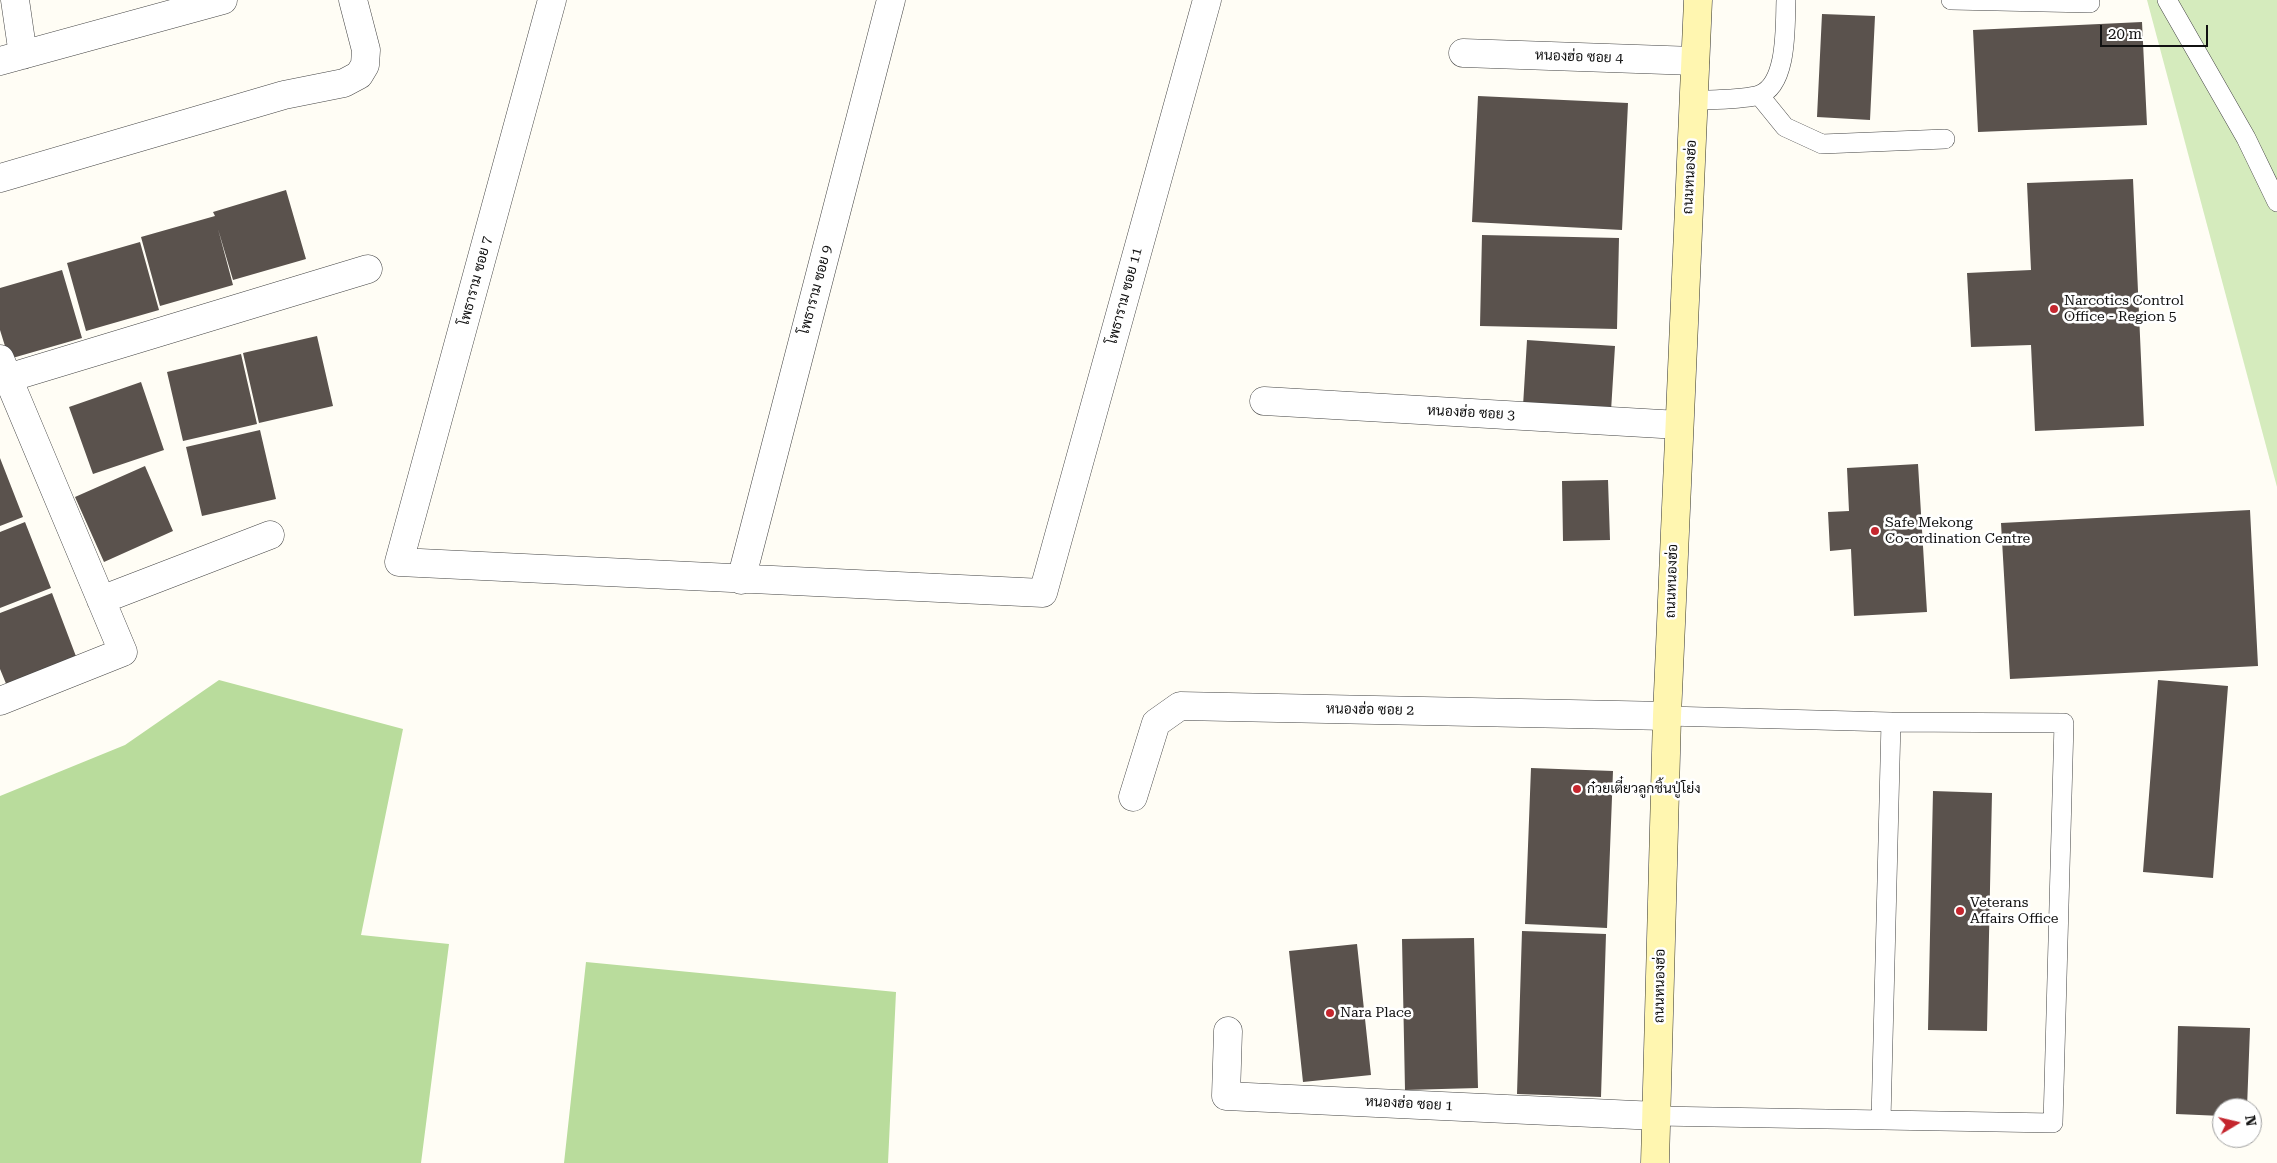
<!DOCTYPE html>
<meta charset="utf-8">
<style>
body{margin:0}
#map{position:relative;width:2277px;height:1163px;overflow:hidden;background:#fffdf5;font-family:"Roboto Serif",serif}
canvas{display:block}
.north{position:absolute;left:2212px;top:1098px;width:50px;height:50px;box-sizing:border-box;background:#fff;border:1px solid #a0a0a0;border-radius:50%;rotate:81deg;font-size:14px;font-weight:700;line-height:20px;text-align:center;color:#111}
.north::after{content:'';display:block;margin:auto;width:18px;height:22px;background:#c4262e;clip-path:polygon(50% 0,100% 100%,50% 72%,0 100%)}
.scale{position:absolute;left:2100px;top:25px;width:108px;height:22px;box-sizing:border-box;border:2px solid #111;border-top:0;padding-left:6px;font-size:15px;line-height:18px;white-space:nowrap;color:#111;-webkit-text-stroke:4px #fff;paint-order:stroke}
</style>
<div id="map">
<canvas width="2277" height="1163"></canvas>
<div class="north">N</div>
<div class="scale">20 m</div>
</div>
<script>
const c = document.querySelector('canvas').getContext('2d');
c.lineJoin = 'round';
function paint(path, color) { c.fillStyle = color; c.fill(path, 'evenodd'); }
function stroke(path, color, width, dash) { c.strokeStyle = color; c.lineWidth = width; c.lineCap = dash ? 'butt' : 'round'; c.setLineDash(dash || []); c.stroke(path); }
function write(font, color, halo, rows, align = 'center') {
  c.font = font + ' "Roboto Serif",Sarabun,serif'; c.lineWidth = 5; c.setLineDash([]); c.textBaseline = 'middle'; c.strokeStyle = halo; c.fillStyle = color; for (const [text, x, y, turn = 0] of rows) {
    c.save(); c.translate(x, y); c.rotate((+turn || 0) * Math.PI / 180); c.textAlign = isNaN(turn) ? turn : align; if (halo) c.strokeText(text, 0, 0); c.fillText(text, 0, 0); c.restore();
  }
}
const green = new Path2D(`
 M2147 0H2277V487Z`);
const forest = new Path2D(`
 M219 680 403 729 361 935 449 944 421 1163H0V796L125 745Z
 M586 962 896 992 888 1163H564Z`);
const building = new Path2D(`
 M1822 14 1875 16 1870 120 1817 117Z
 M2142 22 2147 125 1978 132 1973 30Z
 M1478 96 1628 103 1622 230 1472 222Z
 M2133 179 2144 426 2035 431 2031 345 1971 347 1967 273 2031 270 2027 183Z
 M286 190 306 259 233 280 218 229 233 285 160 306 141 237 215 216 213 212Z
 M1482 235 1619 238 1617 329 1480 326Z
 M140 242 159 310 86 331 67 263Z
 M62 270 82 338 9 359 0 330V288Z
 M317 336 333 406 259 423 243 353Z
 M1527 340 1615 346 1611 411 1523 406Z
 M241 354 257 424 183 441 167 372Z
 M141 382 164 450 93 474 69 407Z
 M260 430 276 499 202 516 186 447Z
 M0 458 23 517 0 526Z
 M1918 464 1927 612 1854 616 1851 549 1830 551 1828 512 1849 511 1847 468Z
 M145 466 173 531 104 562 75 497Z
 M1608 480 1610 540 1563 541 1562 481Z
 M2250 510 2258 666 2010 679 2001 523Z
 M25 522 51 588 0 608V532Z
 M52 593 77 659 7 686 0 669V613Z
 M2158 680 2228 686 2213 878 2143 872Z
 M1531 768 1613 771 1607 928 1525 924Z
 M1933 791 1992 793 1987 1031 1928 1030Z
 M1522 931 1606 934 1601 1097 1517 1094Z
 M1474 938 1478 1088 1405 1090 1402 939Z
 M1357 944 1371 1075 1303 1082 1289 951Z
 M2178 1026 2250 1028 2247 1108H2222V1116L2176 1114Z`);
const service = new Path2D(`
 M1951 0 2090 3
 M2167 0 2246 138 2277 202
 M1759 95 1785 127 1822 144 1945 139
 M1694 101C1712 99 1743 100 1759 95 1788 85 1785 25 1786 0
 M1657 1116 2053 1123 2064 723 1891 722 1667 716
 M1881 1120 1891 722`);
const minor = new Path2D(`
 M15 0 23 55
 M552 0 399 562 1043 593 1207 0
 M1463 53 1695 61
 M0 61 223 0
 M0 178 284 95 344 83 359 75 365 65 366 50 353 0
 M0 359 123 652 0 701
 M8 378 368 269
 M1264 401 1679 425
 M741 580 891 0
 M101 600 270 535
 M1133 797 1156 723 1180 706 1667 716
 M1228 1031 1226 1096 1657 1116`);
const secondary = new Path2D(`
 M1655 1163 1667 716 1698 0`);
const markers = [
 [2054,309,5,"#c4262e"],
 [1875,531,5,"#c4262e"],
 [1577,789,5,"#c4262e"],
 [1960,911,5,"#c4262e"],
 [1330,1013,5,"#c4262e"]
];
const streetNames = [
 ["หนองฮ่อ ซอย 4",1579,57,2],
 ["ถนนหนองฮ่อ",1690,177,-87],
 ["โพธาราม ซอย 7",476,281,-75],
 ["โพธาราม ซอย 9",816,290,-75],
 ["โพธาราม ซอย 11",1125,296,-75],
 ["หนองฮ่อ ซอย 3",1471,413,3],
 ["ถนนหนองฮ่อ",1672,581,-88],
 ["หนองฮ่อ ซอย 2",1370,710,1],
 ["ถนนหนองฮ่อ",1660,986,-89],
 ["หนองฮ่อ ซอย 1",1409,1104,3]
];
const poiNames = [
 ["Narcotics Control",2064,301],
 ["Office - Region 5",2064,317],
 ["Safe Mekong",1885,523],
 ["Co-ordination Centre",1885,539],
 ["ก๋วยเตี๋ยวลูกชิ้นปู่โย่ง",1587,789],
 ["Veterans",1970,903],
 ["Affairs Office",1970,919],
 ["Nara Place",1340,1013]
];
paint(green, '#d5ebbd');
paint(forest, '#b9dc9c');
paint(building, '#5a524d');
stroke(service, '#444', 20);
stroke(minor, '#444', 29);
stroke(secondary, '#333', 29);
stroke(service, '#fff', 19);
stroke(minor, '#fff', 28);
stroke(secondary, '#fff6b0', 28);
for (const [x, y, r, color] of markers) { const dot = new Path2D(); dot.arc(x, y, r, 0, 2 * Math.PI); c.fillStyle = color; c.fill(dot); stroke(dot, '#fff', 2); }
write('14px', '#111', '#fff', streetNames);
write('14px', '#111', '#fff', poiNames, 'left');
</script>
